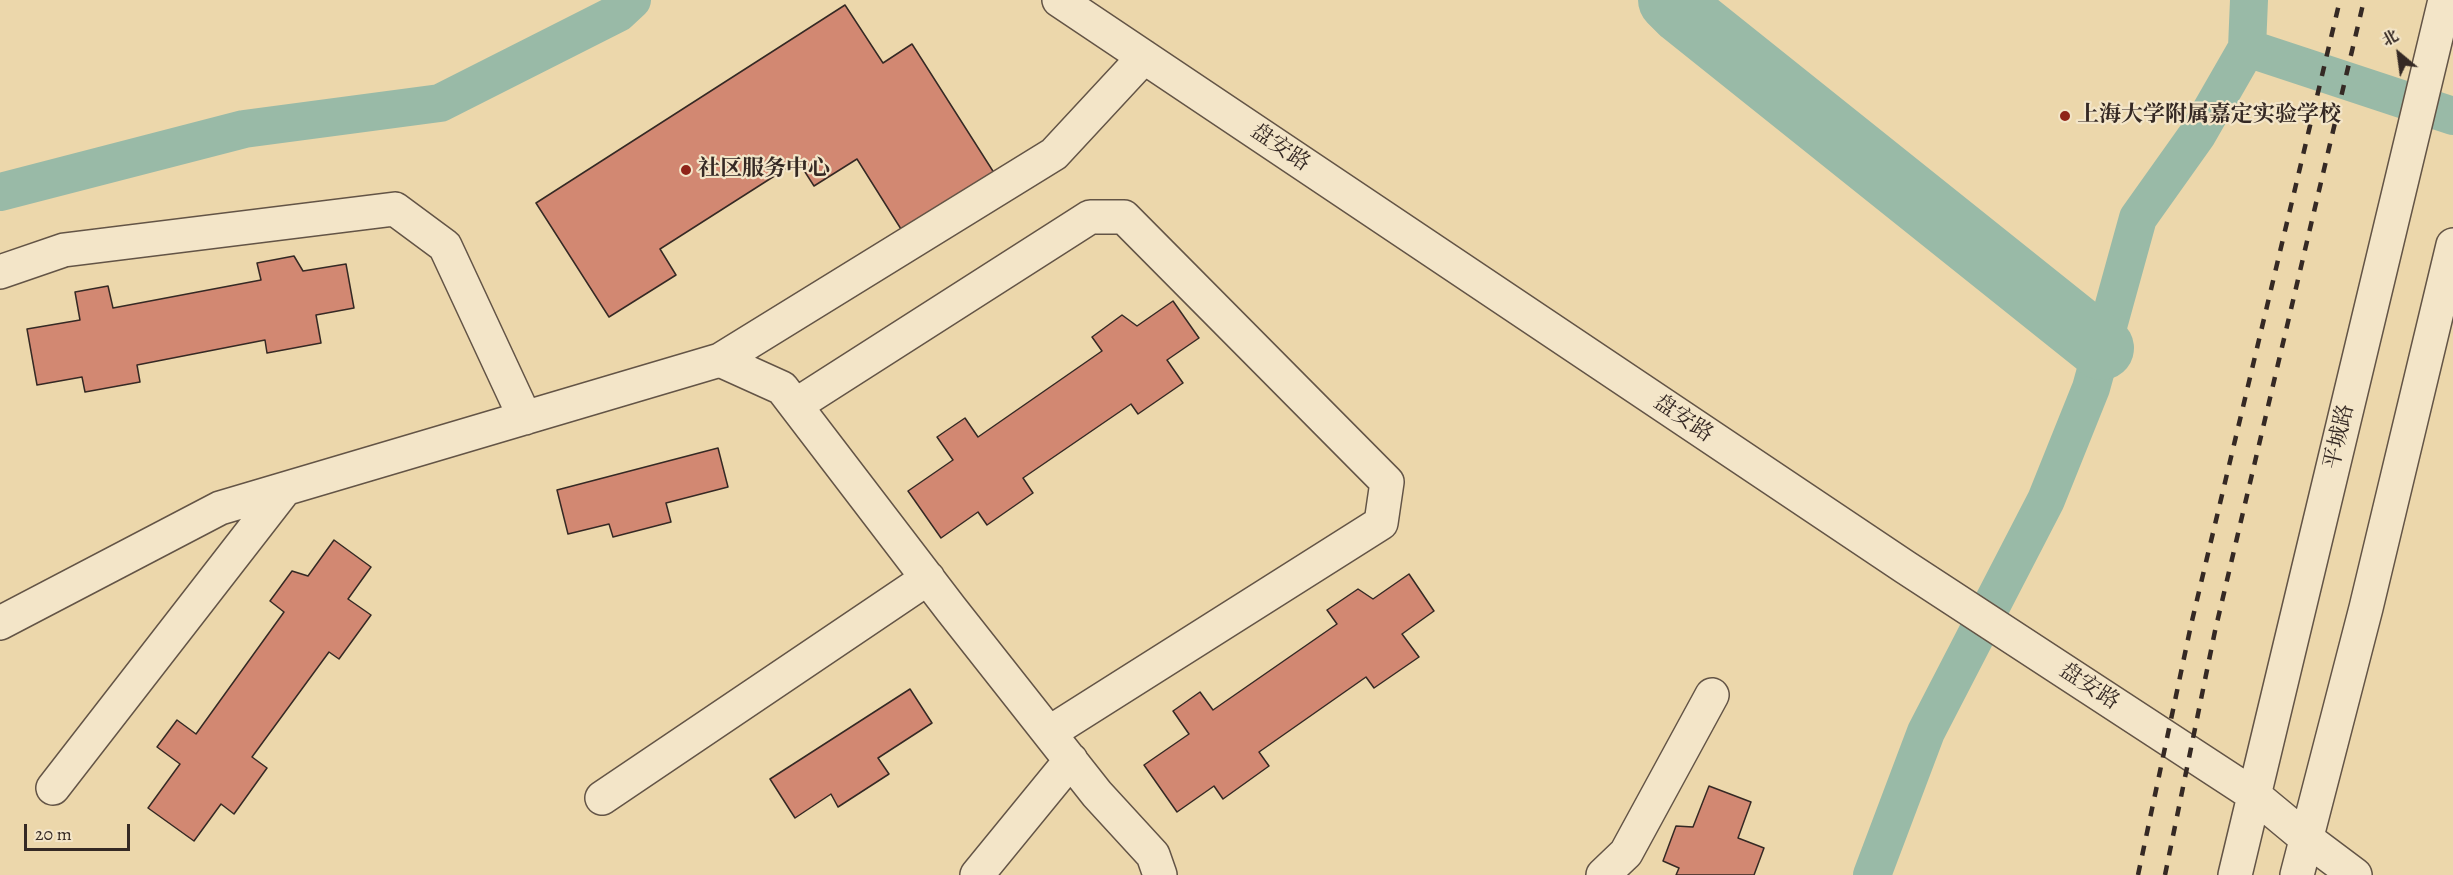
<!DOCTYPE html>
<meta charset="utf-8">
<style>
body{margin:0}
#map{position:relative;width:2453px;height:875px;overflow:hidden;background:#ecd7ab;font-family:Alegreya,"Noto Serif SC",serif}
canvas{display:block}
.north{position:absolute;left:2369px;top:24px;width:60px;height:60px;-webkit-text-stroke:4px #f3e5c8;paint-order:stroke;rotate:331deg;font-size:16px;font-weight:700;line-height:24px;text-align:center;color:#352924}
.north::after{content:'';display:block;margin:auto;width:21px;height:27px;background:#352924;clip-path:polygon(50% 0,100% 100%,50% 72%,0 100%)}
.scale{position:absolute;left:24px;top:824px;width:106px;height:27px;box-sizing:border-box;border:3px solid #352924;border-top:0;padding-left:8px;font-size:18px;line-height:21px;white-space:nowrap;color:#352924;-webkit-text-stroke:4px #f3e5c8;paint-order:stroke}
</style>
<div id="map">
<canvas width="2453" height="875"></canvas>
<div class="north">北</div>
<div class="scale">20 m</div>
</div>
<script>
const c = document.querySelector('canvas').getContext('2d');
c.lineJoin = 'round';
function stroke(path, color, width, dash) { c.strokeStyle = color; c.lineWidth = width; c.lineCap = dash ? 'butt' : 'round'; c.setLineDash(dash || []); c.stroke(path); }
function paint(path, color) { c.fillStyle = color; c.fill(path, 'evenodd'); }
function write(font, color, halo, rows, align = 'center') {
  c.font = font + ' Alegreya,"Noto Serif SC",serif'; c.lineWidth = 4.5; c.setLineDash([]); c.textBaseline = 'middle'; c.strokeStyle = halo; c.fillStyle = color; for (const [text, x, y, turn = 0] of rows) {
    c.save(); c.translate(x, y); c.rotate((+turn || 0) * Math.PI / 180); c.textAlign = isNaN(turn) ? turn : align; if (halo) c.strokeText(text, 0, 0); c.fillText(text, 0, 0); c.restore();
  }
}
const canal = new Path2D(`
 M2247 48 2453 116
 M0 192 244 129 440 103 618 13 632 0
 M1872 875 1926 732 2046 500 2091 388 2138 218 2197 135 2247 48 2249 0`);
const river = new Path2D(`
 M1670 0 1682 12 2102 348`);
const building = new Path2D(`
 M845 5 883 63 912 44 998 179 906 237 857 159 814 186 798 161 660 249 676 275 609 317 536 203Z
 M294 256 303 271 346 264 354 308 316 315 321 343 267 353 265 340 137 365 140 382 85 392 82 377 37 385 27 329 80 320 75 292 108 286 113 308 261 280 257 263Z
 M1173 301 1199 338 1167 360 1183 383 1138 414 1131 404 1023 478 1033 493 987 525 978 512 941 538 908 491 953 460 937 437 965 418 978 437 1102 351 1092 337 1122 315 1137 326Z
 M718 448 728 487 666 503 671 522 613 537 609 524 568 534 557 490Z
 M334 540 371 567 348 599 371 615 339 659 329 652 252 757 267 768 234 814 221 804 194 841 148 808 180 764 157 747 177 720 196 734 284 612 270 601 292 571 308 576Z
 M1409 574 1434 611 1402 634 1419 657 1374 688 1366 677 1259 752 1269 766 1223 799 1214 786 1177 812 1144 765 1189 734 1173 711 1200 692 1213 710 1337 624 1327 610 1358 589 1373 599Z
 M910 689 932 723 878 758 889 774 838 807 831 794 795 818 770 779Z
 M1709 786 1751 802 1738 838 1764 848 1754 875H1676L1679 868 1663 861 1676 826 1693 827Z`);
const minor = new Path2D(`
 M1059 0 1905 567 2254 795 2307 839 2355 875
 M0 272 64 250 395 209 445 246 525 418
 M720 360 1054 154 1144 57
 M796 405 1090 217H1124L1387 482 1381 523 1049 733
 M0 623 220 508 720 360 782 388 951 609 1097 794 1153 855 1160 875
 M53 788 285 489
 M602 798 928 578
 M977 875 1071 760
 M1603 875 1626 853 1712 695
 M2235 875 2445 0
 M2297 875 2366 608 2453 245`);
const rail = new Path2D(`
 M2138 875 2191 625 2340 0
 M2165 875 2215 631 2364 0`);
const markers = [
 [2065,116,6,"#8f2418"],
 [686,170,6,"#8f2418"]
];
const poiNames = [
 ["上海大学附属嘉定实验学校",2077,116],
 ["社区服务中心",698,170]
];
const streetNames = [
 ["盘安路",1280,148,34],
 ["盘安路",1683,419,34],
 ["平城路",2340,437,-77],
 ["盘安路",2089,687,33]
];
stroke(canal, '#99baa7', 38);
stroke(river, '#99baa7', 64);
paint(building, '#d28872');
stroke(building, '#352924', 1.5);
stroke(minor, '#635446', 36);
stroke(minor, '#f3e5c8', 33);
stroke(rail, '#352924', 4.5, [10, 10]);
for (const [x, y, r, color] of markers) { const dot = new Path2D(); dot.arc(x, y, r, 0, 2 * Math.PI); c.fillStyle = color; c.fill(dot); stroke(dot, '#f3e5c8', 2); }
write('bold 22px', '#352924', '#f3e5c8', poiNames, 'left');
write('22px', '#352924', '#f3e5c8', streetNames);
</script>
